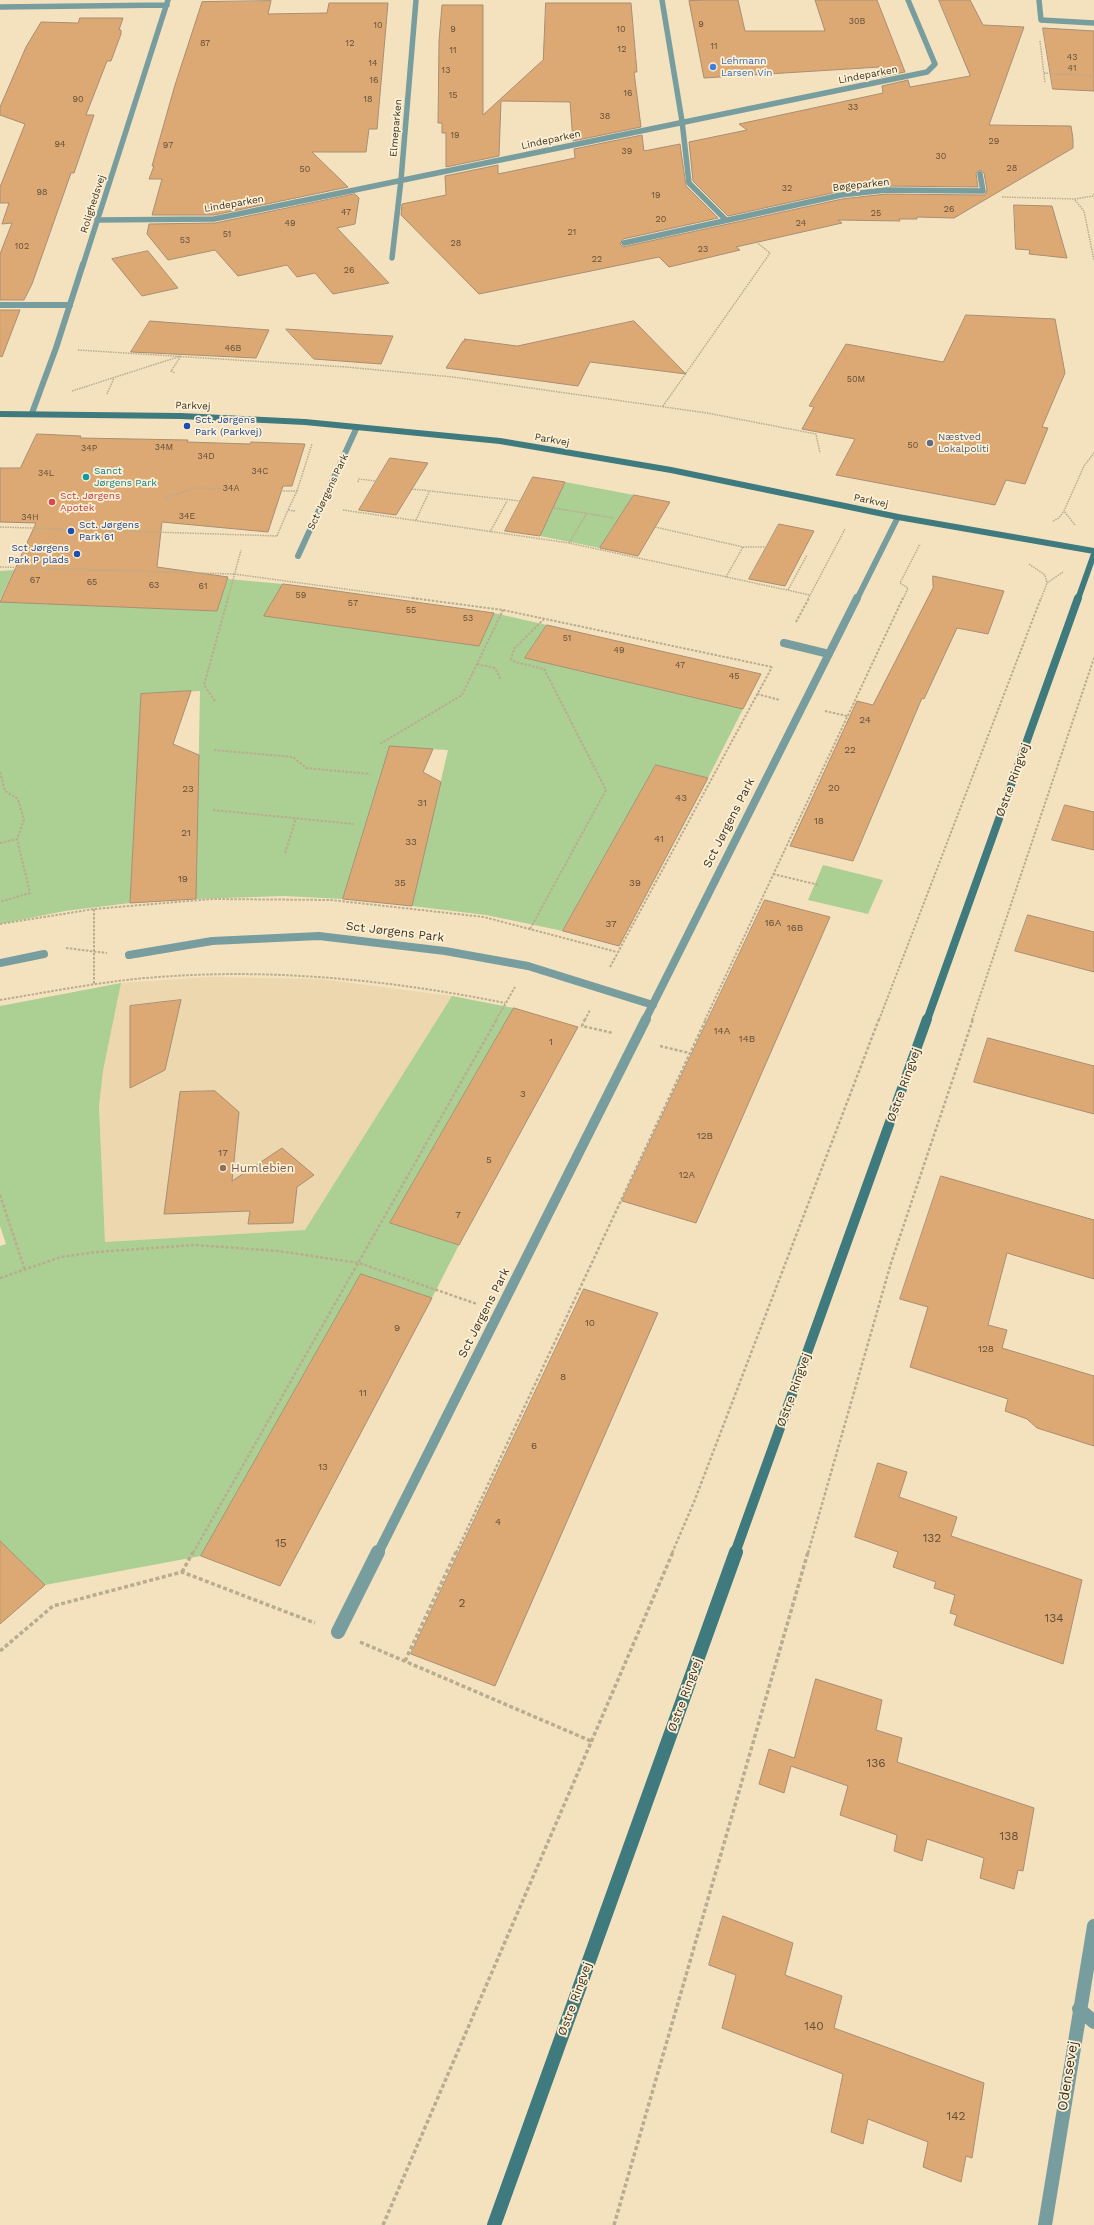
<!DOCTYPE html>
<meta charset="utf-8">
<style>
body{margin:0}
canvas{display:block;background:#f4e2bf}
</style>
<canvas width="1094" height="2225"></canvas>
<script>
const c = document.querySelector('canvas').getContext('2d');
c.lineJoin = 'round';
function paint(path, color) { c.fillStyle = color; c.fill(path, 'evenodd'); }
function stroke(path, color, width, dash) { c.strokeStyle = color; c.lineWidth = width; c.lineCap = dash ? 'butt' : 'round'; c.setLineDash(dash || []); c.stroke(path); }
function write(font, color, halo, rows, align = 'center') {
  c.font = font + ' "Work Sans",sans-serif'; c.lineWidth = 3.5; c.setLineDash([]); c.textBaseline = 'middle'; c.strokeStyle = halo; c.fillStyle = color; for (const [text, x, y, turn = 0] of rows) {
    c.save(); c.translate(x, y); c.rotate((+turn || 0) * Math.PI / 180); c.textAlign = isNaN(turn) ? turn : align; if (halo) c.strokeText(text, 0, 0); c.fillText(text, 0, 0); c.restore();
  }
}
const built = new Path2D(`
 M209 977 320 979 452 996 305 1230 105 1242 99 1106 103 1071 121 983Z`);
const green = new Path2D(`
 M565 482 634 495 600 548 540 536Z
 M14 570 0 600V571Z
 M228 579 283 584 265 616 479 646 494 613 547 625 525 658 743 709 708 778 656 765 563 931 486 915 412 906 448 750 390 747 343 899 284 896 196 899 200 691 141 694 130 903 65 911 0 924V602L217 611Z
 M823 865 883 880 868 914 808 900Z
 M121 983 103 1071 99 1106 105 1242 305 1230 452 996 514 1008 390 1223 459 1245 432 1298 361 1274 201 1556 45 1585 0 1541V1246L6 1244 0 1226V1006Z`);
const building = new Path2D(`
 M710 0H738L745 31H825L815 0H877L905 72 881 77 880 67 704 78 689 1Z
 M939 0H970L983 25 1024 27 989 125 1071 126 1073 139V148L954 218 917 217V219H899L900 221 838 220 842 223 736 247 740 250 669 267 659 257 479 294 401 215 402 204 446 195 445 176 498 165V174L575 158 574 149 642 135 644 151 680 144 686 186 718 218 623 239 620 244 623 247 842 199 886 194 985 195 987 190 984 173 980 170 976 173 978 187 886 186 841 191 728 216 693 181 689 142 747 130 739 124 883 93 882 86 908 80 910 87 970 76Z
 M271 1 268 14 327 13 329 3H388L377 129H369L366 152H312L348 187 214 215H152L162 179H149L154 166H152L175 85 202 2Z
 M546 3H631L637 72H634L641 127 573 141 570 102 501 101 499 156 446 167V133H442V123H438L439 41 442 5H483V115L543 60Z
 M80 18H123L119 30H121V34L111 61H107L86 115H94L74 173H71L32 284 24 300H0V254L12 223 2 224 9 203H0V187L25 124 0 115V107L26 47 41 22 78 23Z
 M1043 28 1094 31V91L1053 89Z
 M355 194 359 198 355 224 337 228 389 283 333 294 315 273 297 277 287 265 238 276 215 250 168 260 147 234 149 224 215 223Z
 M1014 205 1052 206 1067 258 1029 254 1030 250 1016 249Z
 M148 251 178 288 142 296 112 259Z
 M0 310H20L2 357 0 356Z
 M966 315 1055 319 1065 373 1042 427 1048 428 1025 484 1006 480 995 505 836 475 855 439 802 429 814 407 809 406 846 344 943 362Z
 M150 321 202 325 269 330 256 358 131 352Z
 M634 321 686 374 590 362 578 386 446 368 463 341H466L464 339 517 346Z
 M286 329 358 334 393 336 381 364 314 359Z
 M37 434 81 436 80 438 188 440 187 442 250 444 251 442 305 444 292 486H283L268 532 162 522 157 567 228 577 217 611 0 602 36 523 0 522V468H20Z
 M390 458 428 463 396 515 359 510Z
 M533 477 565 482 540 536 505 531Z
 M634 495 670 502 638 556 600 548Z
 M779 524 814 531 785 586 749 579Z
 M933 576 1004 591 988 634 957 628 924 699 922 698 853 861 790 846 857 701 873 705 933 588Z
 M283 584 315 588 494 613 479 646 264 616Z
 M547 625 761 674 743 709 525 658Z
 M191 691 173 744 199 755 196 899 130 903 141 694Z
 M390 746 433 749 423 772 441 782 412 906 343 899Z
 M656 765 708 778 619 946 563 931Z
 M1065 805 1094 812V850L1052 840Z
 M765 900 830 917 696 1223 622 1201Z
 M1028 915 1094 932V972L1015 951Z
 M181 1000 165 1070 130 1088V1006Z
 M514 1008 578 1027 459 1245 390 1223Z
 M988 1038 1094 1066V1114L974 1082Z
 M215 1091 239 1112 232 1181 282 1148 314 1175 297 1187 293 1223 248 1224 250 1211 164 1214 180 1092Z
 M941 1176 1094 1220V1279L1007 1253 988 1325 1007 1330 1002 1348 1094 1376V1446L1037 1428 1027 1419 1005 1411 1008 1399 910 1367 928 1307 900 1299Z
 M361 1274 432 1298 280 1586 201 1556Z
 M584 1289 658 1313 495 1686 411 1654Z
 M878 1463 907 1472 899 1497 957 1517 951 1536 1082 1580 1063 1664 954 1625 957 1615 950 1613 955 1595 934 1588 936 1582 893 1567 898 1552 855 1537Z
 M0 1541 45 1585 0 1624Z
 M816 1679 882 1700 876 1730 902 1738 897 1762 1034 1808 1023 1871 1018 1870 1014 1889 980 1878 984 1858 927 1839 922 1861 894 1851 897 1835 840 1815 848 1786 791 1766 784 1793 759 1784 769 1749 794 1758Z
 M723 1916 793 1943 785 1975 842 1996 834 2028 984 2083 972 2158 966 2156 961 2182 923 2167 928 2142 868 2119 863 2144 831 2132 843 2074 722 2028 736 1975 709 1965Z`);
const pathFar3 = new Path2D(`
 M1040 41 1045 83
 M1044 73 1094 76
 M1002 197 1075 199 1093 196 1094 194
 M1075 200 1084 211 1094 260
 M78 350 346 367 453 377 707 413 816 434 820 453
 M72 391 181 356 171 371 175 373
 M107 394 114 378
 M663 406 770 253 750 237
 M358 482 359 479 376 481
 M412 489 521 501
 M281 491H297L288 510 295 511
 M297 491 312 444
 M164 498 196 488 227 489
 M554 508 614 518
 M343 510 569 543 810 595
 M416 520 429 492
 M1053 521 1059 518 1064 511
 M1075 525 1064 511 1084 466 1094 453
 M0 527 277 536 288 510
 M655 527 743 547H767
 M490 532 507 501
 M569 543 587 513
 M1029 564 1045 575 1047 583
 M0 567 234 574 419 599
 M726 577 743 547
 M788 590 807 555
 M228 599 241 550
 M808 599 845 529
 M903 599 908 588 900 583 920 544
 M1041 599 1047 583 1063 572`);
const pathFar2 = new Path2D(`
 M412 598 503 610 772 667
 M796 622 809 598
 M477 664 495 668 501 680
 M757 694 780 700
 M215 701 204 685 228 598
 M825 711 847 716
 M380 744 462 695 503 610
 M214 750 293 757 306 768 370 774
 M0 772 5 791 18 799 24 820 17 839 30 893 0 902
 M213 810 354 824
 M0 843 17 839
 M285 853 296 818
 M773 874 819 885
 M94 909V985
 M0 924 94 909 212 899 331 900 484 917 617 952
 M530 929 606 790 544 669 515 662 511 659 514 649 544 619
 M66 948 107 953
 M610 967 772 667
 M0 1000C42 993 84 985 126 980 252 966 381 978 505 1003
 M496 1020 515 987
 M585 1020 590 1010
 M705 1020 903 598
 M879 1020 1041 598
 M972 1020 1094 658`);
const pathFar1 = new Path2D(`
 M585 1019 582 1026 613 1033
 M660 1046 689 1053
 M0 1195 25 1270
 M0 1278 61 1257 96 1252 195 1245 278 1251 359 1263 477 1304
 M193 1553 497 1019
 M456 1553 706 1019
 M672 1553 694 1502 879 1019
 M808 1553 891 1263 973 1019`);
const path = new Path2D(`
 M182 1572 193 1552
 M360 1642 591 1741
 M0 1651 53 1606 182 1572 315 1623
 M405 1661 456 1552
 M383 2225 673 1552
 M614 2225 808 1552`);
const lane = new Path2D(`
 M0 305H70`);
const streetFar4 = new Path2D(`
 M662 0 682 121 689 183 726 220
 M1039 0 1041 20 1094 23
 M0 7 167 5
 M97 220 214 219 927 72 935 64 908 0
 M624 243 841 195 886 190 983 191 980 174
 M392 258 401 180 416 0
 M83 265 168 0`);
const streetFar3 = new Path2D(`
 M32 413 56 348 83 264
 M298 556 357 427
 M857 599 898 517`);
const streetFar2 = new Path2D(`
 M784 643 829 654
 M129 955 212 941 319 936 445 951 528 966 653 1005
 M0 963 44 954
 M645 1020 857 598`);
const streetFar1 = new Path2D(`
 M378 1553 646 1019`);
const street = new Path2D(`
 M338 1632 378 1552
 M1079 2009 1094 2022
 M1045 2225 1094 1926`);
const secondaryFar3 = new Path2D(`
 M0 414 181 416 305 422 500 441 671 470 898 517 1094 551
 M1078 599 1094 554`);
const secondaryFar2 = new Path2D(`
 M927 1020 1078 598`);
const secondaryFar1 = new Path2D(`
 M735 1553 927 1019`);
const secondary = new Path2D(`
 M494 2225 736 1552`);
const markers = [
 [713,67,4,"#3f7fe0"],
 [187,426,4,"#1a4fb4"],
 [930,443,4,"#5c6f8a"],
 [86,477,4,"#0f9aa8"],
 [52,502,4,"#e0444e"],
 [71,531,4,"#1a4fb4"],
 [77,554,4,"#1a4fb4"],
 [223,1168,4,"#8d6e63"]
];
const farNumbernames = [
 ["30B",857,21],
 ["9",701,24],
 ["10",378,25],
 ["9",453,29],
 ["10",621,29],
 ["87",205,43],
 ["12",350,43],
 ["11",714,46],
 ["12",622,49],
 ["11",453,50],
 ["43",1072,57],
 ["14",373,63],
 ["41",1072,68],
 ["13",446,70],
 ["16",374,80],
 ["16",628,93],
 ["15",453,95],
 ["90",78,99],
 ["18",368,99],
 ["33",853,107],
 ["38",605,116],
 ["19",455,135],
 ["29",994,141],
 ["94",60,144],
 ["97",168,145],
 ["39",627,151],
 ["30",941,156],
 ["28",1012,168],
 ["50",305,169],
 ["32",787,188],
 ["98",42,192],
 ["19",656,195],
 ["26",949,209],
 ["47",346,212],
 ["25",876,213],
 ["20",661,219],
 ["49",290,223],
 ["24",801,223],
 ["21",572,232],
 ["51",227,234],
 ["53",185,240],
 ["28",456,243],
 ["102",22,246],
 ["23",703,249],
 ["22",597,259],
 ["26",349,270],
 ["46B",233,348],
 ["50M",856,379],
 ["50",913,445],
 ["34M",164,447],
 ["34P",89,448],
 ["34D",206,456],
 ["34C",260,471],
 ["34L",46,473],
 ["34A",231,488],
 ["34E",187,516],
 ["34H",30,517],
 ["67",35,580],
 ["65",92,582],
 ["63",154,585],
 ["61",203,586],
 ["59",301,595],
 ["57",353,603],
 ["55",411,610],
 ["53",468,618],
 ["51",567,638],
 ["49",619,650],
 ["47",680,665],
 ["45",734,676]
];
const farShopnames = [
 ["Lehmann",721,61],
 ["Larsen Vin",721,73]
];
const farStreetnames = [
 ["Lindeparken",868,75,-11],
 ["Elmeparken",396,128,-85],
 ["Lindeparken",551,140,-12],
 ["Bøgeparken",861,185,-6],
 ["Rolighedsvej",93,204,-72],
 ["Lindeparken",234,204,-10],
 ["Parkvej",193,406,2],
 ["Parkvej",552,440,10],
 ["Sct Jørgens Park",328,492,-65],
 ["Parkvej",871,501,12]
];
const farTransitnames = [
 ["Sct. Jørgens",195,420],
 ["Park (Parkvej)",195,432],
 ["Sct. Jørgens",79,525],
 ["Park 61",79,537],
 ["Sct Jørgens",69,548,"right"],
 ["Park P plads",69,560,"right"]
];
const farServicenames = [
 ["Næstved",938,437],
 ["Lokalpoliti",938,449]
];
const farCulturenames = [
 ["Sanct",94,471],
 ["Jørgens Park",94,483]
];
const farHealthnames = [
 ["Sct. Jørgens",60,496],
 ["Apotek",60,508]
];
const numberNames = [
 ["24",865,720],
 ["22",850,750],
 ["20",834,788],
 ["23",188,789],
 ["43",681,798],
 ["31",422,803],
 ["18",819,821],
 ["21",186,833],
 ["41",659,839],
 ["33",411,842],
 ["19",183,879],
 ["35",400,883],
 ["39",635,883],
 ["16A",773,923],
 ["37",611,924],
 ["16B",795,928],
 ["14A",722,1031],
 ["14B",747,1039],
 ["1",551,1042],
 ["3",523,1094],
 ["12B",705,1136],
 ["17",223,1153],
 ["5",489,1160],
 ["12A",687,1175],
 ["7",458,1215],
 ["10",590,1323],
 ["9",397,1328],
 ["128",986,1349],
 ["8",563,1377],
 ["11",363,1393],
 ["6",534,1446],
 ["13",323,1467],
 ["4",498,1522]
];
const streetNames = [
 ["Østre Ringvej",1013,780,-70],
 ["Sct Jørgens Park",729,823,-63],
 ["Sct Jørgens Park",395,932,7],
 ["Østre Ringvej",904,1085,-70],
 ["Sct Jørgens Park",484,1313,-63],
 ["Østre Ringvej",794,1390,-70],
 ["Østre Ringvej",685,1695,-70],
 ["Østre Ringvej",575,1999,-70]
];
const educationNames = [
 ["Humlebien",231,1168]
];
const nearNumbernames = [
 ["132",932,1538],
 ["15",281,1543],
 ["2",462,1603],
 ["134",1054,1618],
 ["136",876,1763],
 ["138",1009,1836],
 ["140",814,2026],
 ["142",956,2116]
];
const nearStreetnames = [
 ["Odensevej",1068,2076,-81]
];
paint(built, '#ecd7ae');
paint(green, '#accf94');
paint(building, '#dca873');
stroke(building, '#a98e74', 1);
stroke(pathFar3, '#baac8f', 1.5, [1.5, 1]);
stroke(pathFar2, '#baac8f', 2, [2.5, 1.5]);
stroke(pathFar1, '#baac8f', 2.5, [3, 2]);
stroke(path, '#baac8f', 3.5, [4, 2.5]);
stroke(lane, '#789d9f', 6);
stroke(streetFar4, '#789d9f', 5.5);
stroke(streetFar3, '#789d9f', 6);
stroke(streetFar2, '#789d9f', 8);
stroke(streetFar1, '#789d9f', 10);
stroke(street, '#789d9f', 14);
stroke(secondaryFar3, '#3f7b7e', 6);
stroke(secondaryFar2, '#3f7b7e', 8);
stroke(secondaryFar1, '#3f7b7e', 10);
stroke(secondary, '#3f7b7e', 14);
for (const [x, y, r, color] of markers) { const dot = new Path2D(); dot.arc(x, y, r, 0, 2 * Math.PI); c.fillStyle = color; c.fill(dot); stroke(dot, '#fef0d4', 1.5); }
write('9px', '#625039', null, farNumbernames);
write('10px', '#366cbe', '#fef0d4', farShopnames, 'left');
write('10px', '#3a3326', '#fef0d4', farStreetnames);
write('10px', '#164399', '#fef0d4', farTransitnames, 'left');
write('10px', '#4e5e75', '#fef0d4', farServicenames, 'left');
write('10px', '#0d838f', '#fef0d4', farCulturenames, 'left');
write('10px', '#be3a42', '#fef0d4', farHealthnames, 'left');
write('10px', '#625039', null, numberNames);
write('12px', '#3a3326', '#fef0d4', streetNames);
write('12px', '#785e54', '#fef0d4', educationNames, 'left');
write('12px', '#625039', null, nearNumbernames);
write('14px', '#3a3326', '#fef0d4', nearStreetnames);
</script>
